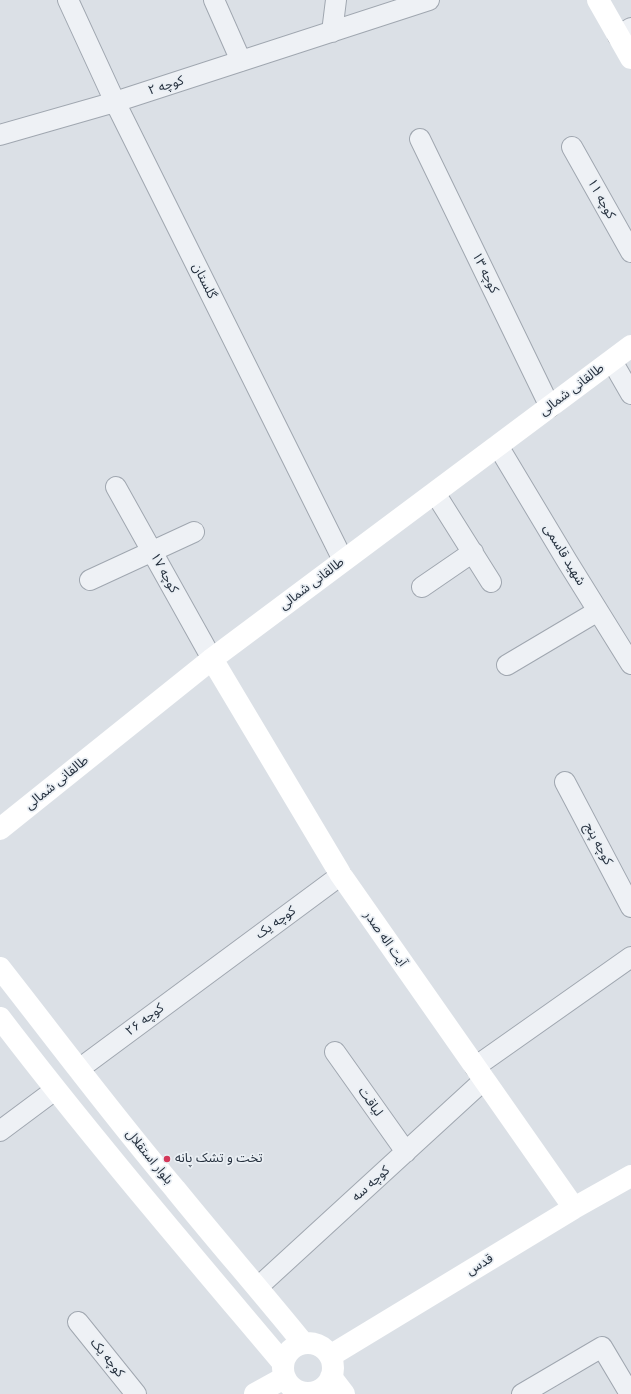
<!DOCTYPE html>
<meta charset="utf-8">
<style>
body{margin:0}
canvas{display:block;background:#dbe0e6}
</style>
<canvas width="631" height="1394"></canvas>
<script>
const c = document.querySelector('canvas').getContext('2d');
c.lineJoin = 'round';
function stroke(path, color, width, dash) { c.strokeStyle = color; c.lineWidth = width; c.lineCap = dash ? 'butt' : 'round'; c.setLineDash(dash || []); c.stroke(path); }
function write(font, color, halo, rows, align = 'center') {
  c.font = font + ' "DM Sans","Noto Sans Arabic",sans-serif'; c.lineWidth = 3.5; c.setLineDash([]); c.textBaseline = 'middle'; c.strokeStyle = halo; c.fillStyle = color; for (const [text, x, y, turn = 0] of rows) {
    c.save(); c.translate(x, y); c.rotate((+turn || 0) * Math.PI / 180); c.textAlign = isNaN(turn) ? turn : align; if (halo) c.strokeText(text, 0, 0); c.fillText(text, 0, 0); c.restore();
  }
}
const street = new Path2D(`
 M68 0 115 102 343 560
 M214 0 241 61
 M332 32 336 0
 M618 36 631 28
 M0 135 115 102 429 0
 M420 139 550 407
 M572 147 631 252
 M612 361 631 394
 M498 446 567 561 631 664
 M116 487 212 659
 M435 493 491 582
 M90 580 194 532
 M422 587 473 552
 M507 665 598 611
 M565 782 631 907
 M335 1052 406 1152
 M475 1067 631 957
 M79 1069 341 875
 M0 1131 55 1090
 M258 1287 484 1080
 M78 1322 136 1394
 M294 1394 297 1391
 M522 1394 602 1347 630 1394`);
const secondary = new Path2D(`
 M598 0 631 58
 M212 659 341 875 574 1208
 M0 829 212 659 631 346
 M0 968C58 1042 114 1117 175 1189 217 1241 261 1291 303 1343
 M0 1018C90 1136 187 1249 283 1363
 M283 1368a25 25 0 1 1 50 0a25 25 0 1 1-50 0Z
 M330 1356 574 1208 631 1176
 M331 1377 344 1394
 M255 1394 284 1378`);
const markers = [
 [167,1159,4,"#d4385a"]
];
const streetNames = [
 ["کوچه ۲",166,86,-18],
 ["کوچه ۱۱",601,199,61],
 ["کوچه ۱۳",485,273,64],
 ["گلستان",204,281,63],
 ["طالقانی شمالی",572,390,-37],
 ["شهید قاسمی",564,555,59],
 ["کوچه ۱۷",164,573,61],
 ["طالقانی شمالی",312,584,-37],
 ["طالقانی شمالی",57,783,-39],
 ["کوچه پنج",598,844,62],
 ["کوچه یک",276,923,-36],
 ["آیت اله صدر",385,939,55],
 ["کوچه ۲۶",145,1020,-37],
 ["لیاقت",370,1102,55],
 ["بلوار استقلال",149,1157,51],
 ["کوچه سه",371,1184,-42],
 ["قدس",480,1265,-31],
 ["کوچه یک",107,1358,51]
];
const poiNames = [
 ["تخت و تشک پانه",175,1159]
];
stroke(street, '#a0a7b0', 22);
stroke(street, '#eef1f5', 20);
stroke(secondary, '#fff', 22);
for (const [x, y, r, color] of markers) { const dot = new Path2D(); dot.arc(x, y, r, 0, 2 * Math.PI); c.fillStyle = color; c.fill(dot); stroke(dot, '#eaeff4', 1.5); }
write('13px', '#242f3d', '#eaeff4', streetNames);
write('13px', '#242f3d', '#eaeff4', poiNames, 'left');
</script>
